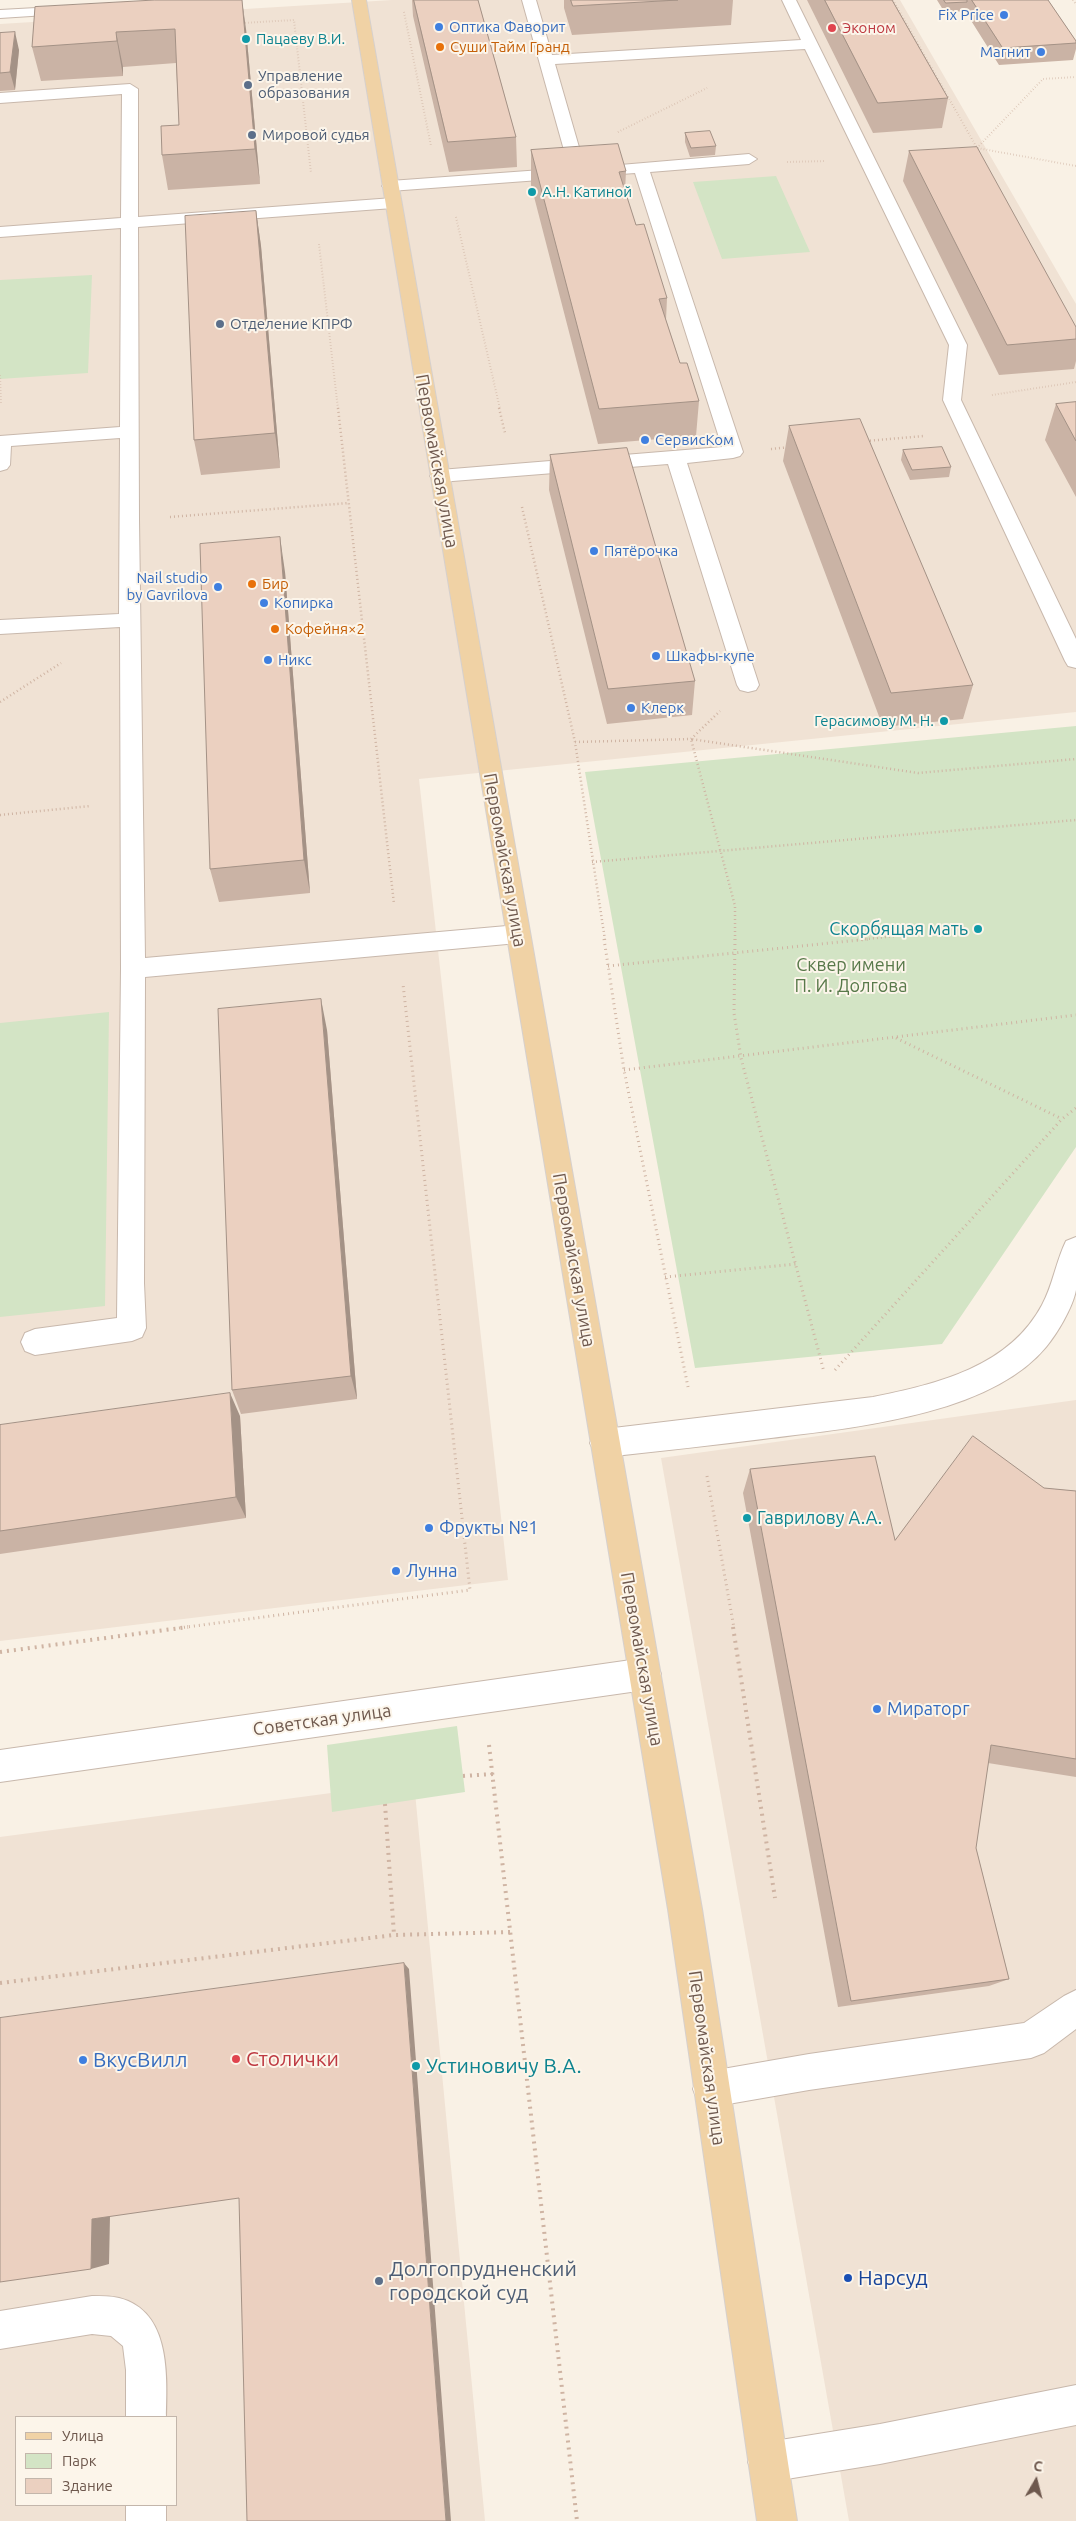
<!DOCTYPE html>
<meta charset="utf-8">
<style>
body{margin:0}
#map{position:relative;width:1076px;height:2521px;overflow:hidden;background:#f9f1e5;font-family:Ubuntu,sans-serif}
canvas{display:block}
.legend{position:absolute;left:15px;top:2416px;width:162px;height:90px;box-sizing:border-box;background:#fcf5ea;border:1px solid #c3b6ab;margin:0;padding:6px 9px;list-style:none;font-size:15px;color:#6e584d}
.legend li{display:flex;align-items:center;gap:10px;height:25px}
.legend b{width:25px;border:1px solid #c3b6ab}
.north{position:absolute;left:1011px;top:2456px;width:50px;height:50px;-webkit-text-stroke:4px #fcf5ea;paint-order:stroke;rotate:8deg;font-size:14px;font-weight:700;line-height:20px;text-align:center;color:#6e584d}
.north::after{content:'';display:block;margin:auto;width:18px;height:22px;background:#6e584d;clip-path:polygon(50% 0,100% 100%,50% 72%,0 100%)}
</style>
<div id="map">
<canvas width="1076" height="2521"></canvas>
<ul class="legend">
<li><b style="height:6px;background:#f0d2a5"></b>Улица</li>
<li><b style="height:14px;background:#d3e4c5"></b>Парк</li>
<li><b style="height:14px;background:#ebd0c0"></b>Здание</li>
</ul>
<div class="north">С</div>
</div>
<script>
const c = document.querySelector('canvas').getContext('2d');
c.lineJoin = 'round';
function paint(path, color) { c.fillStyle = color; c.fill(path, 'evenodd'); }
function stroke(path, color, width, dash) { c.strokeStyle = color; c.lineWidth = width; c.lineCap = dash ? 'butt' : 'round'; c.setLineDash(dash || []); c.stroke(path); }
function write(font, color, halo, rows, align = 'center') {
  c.font = font + ' Ubuntu,sans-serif'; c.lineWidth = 4; c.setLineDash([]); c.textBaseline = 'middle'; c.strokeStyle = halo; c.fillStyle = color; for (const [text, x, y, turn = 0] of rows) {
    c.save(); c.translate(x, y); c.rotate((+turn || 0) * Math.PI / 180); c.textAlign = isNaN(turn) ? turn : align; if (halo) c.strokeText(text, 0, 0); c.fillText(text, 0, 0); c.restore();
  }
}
const residential = new Path2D(`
 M392 0H900L1076 304V712L419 779 508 1580 0 1641V24Z
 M1076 1400V2521H849L661 1458Z
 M414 1782 485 2521H0V1837ZM16 2417H176V2505H16Z`);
const green = new Path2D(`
 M776 176 810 252 722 259 693 182Z
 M92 275 88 373 0 379V280Z
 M1076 726V1147L942 1344 695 1368 585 772Z
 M109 1012 105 1306 0 1317V1023Z
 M457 1726 465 1792 332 1812 327 1745Z`);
const pathFar3 = new Path2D(`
 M893 0 977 148 1076 166
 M1073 0 1076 4
 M404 12 431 146
 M242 23 294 20 311 173
 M618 132 707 88
 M974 148H977L1043 79 1076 77
 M787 162 826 161
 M456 217 500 409
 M319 244 338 409
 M0 375 1 405
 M992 395 1076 382`);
const pathFar2 = new Path2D(`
 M338 408 394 904
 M499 408 505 433
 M866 441 924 436
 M771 449 790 447
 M522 507 575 742 605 940
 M170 517 349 503
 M0 702 61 663
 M575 742 691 739 720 711
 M0 815 90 806
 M592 862 1076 820
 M735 940V906L691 739 918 773 1076 759
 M857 940 924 933`);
const pathFar1 = new Path2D(`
 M604 939 624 1070 688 1387
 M735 939 734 1013 741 1058 824 1372
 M608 966 869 939
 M896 1038 1062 1119
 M624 1070 1076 1015
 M665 1277 796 1264
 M835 1370 1062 1119 1076 1108
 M707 1476 734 1628
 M179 1628 470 1590 403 984`);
const path = new Path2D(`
 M733 1627 775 1898
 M0 1652 188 1627
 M489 1745 577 2521
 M463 1776 493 1774
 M385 1804 394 1935
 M0 1983 394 1935 511 1932`);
const minor = new Path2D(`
 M522 0H536L552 55 801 40 782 0H796L967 345 961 400 1076 639V668L1068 666 1065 661 943 400 949 345 805 49 555 64 585 168 749 154 757 159 749 164 650 172 743 452 740 456 733 458 687 463 759 685 756 690 748 692 740 690 737 685 668 464 440 482 433 480 430 476 433 472 440 470 722 447 635 173 390 191 382 186 390 181 569 168Z
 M73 6 78 7 80 10 78 13 0 18V10Z
 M130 84 138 89V217L393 198 401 203 393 208 138 227 139 520 145 958 518 925 527 928 530 934 527 940 518 943 145 977 144 1283 146 1328 142 1337 132 1341 35 1355 25 1351 21 1342 25 1333 35 1329 117 1318 121 969 120 627 0 634V620L119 614 120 438 11 446 10 465 7 469 0 471V436L120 427 121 228 0 237V227L121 218 122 94 0 103V93Z
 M1076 1237C1076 1254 1076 1274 1076 1290 1073 1307 1057 1334 1046 1347 990 1415 853 1428 771 1438 716 1445 660 1451 605 1457L595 1453 590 1443 595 1433 605 1429 873 1397C937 1384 1009 1367 1042 1305 1053 1285 1056 1261 1066 1241Z
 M645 1658 656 1663 661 1674 656 1685 645 1690 0 1782V1750Z
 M1076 1990V2029L1044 2053 1031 2058 809 2090 711 2107 698 2102 693 2089 698 2076 711 2071 809 2054 1024 2023 1064 1996Z
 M92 2296C101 2296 111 2296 119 2298 171 2311 167 2376 166 2417H126V2370L123 2346 111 2336 92 2334 0 2349V2311Z
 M1076 2385V2425L880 2464 768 2482 754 2476 748 2462 754 2448 768 2442 880 2424Z
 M126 2505H166V2521H126Z`);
const major = new Path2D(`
 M352 0H366L702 1909 797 2521H757L668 1909Z`);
const wall = new Path2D(`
 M412 0H478L516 137 517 167 449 172 413 16Z
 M564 0H733L731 25 572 35 564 8Z
 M807 0H892L948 98 942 128 873 133Z
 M937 0H1048L1076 41V49L1073 60 999 65 965 11 945 13Z
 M35 7 246 29 260 184 168 190 162 155 179 125 176 63 123 67V76L41 81 32 47Z
 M0 33 19 50 15 90 0 91Z
 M685 133 716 146 715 155 690 157 685 142Z
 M531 150 626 171 625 192 636 225 667 298 666 320 680 363 699 401 696 436 598 444 531 185Z
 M909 151 1076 327V361L1074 369 999 375 903 181Z
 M256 211 261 246 280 468 201 475 194 440Z
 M1076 402V497L1045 440 1056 404Z
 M789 426 973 685 963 719 883 727 783 461Z
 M903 450 951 467 949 477 910 480 901 460Z
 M550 455 695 681 692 715 607 724 549 490Z
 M285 572 310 893 219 902 210 869Z
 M327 1030 357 1399 241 1414 232 1390Z
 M240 1416 246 1518 0 1554V1425Z
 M750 1469 895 1540 1044 1488 1076 1491V1777L988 1763 976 1848 1009 1979 989 1986 838 2007 743 1493Z`);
const shadedWall = new Path2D(`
 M242 0 246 29 260 184 255 149Z
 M15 32 19 50 15 90 10 72Z
 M116 32 123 67V76L117 41Z
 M256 211 261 246 280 468 275 433Z
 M280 537 285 572 310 893 304 860Z
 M321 999 327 1030 357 1399 351 1376Z
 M230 1393 240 1416 246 1518 236 1497Z
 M404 1963 409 1969 451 2521H446Z
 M110 2216 109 2264 91 2269 92 2219Z`);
const building = new Path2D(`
 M155 0H242L255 149 162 155 161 126 179 125 175 29 116 32 117 41 32 47 35 7Z
 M414 0H478L516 137 448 142Z
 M571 0H678L573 6Z
 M825 0H892L948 98 878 103Z
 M944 0H967V2L946 3Z
 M972 0H1048L1076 41V43L1003 48Z
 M15 32 10 72 0 73V33Z
 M710 131 716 146 691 148 685 133Z
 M618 144 626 171 619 172 636 225 644 224 667 298 659 299 680 363H687L699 401 599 409 531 150Z
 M977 147 1076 327V339L1007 345 909 151Z
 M256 211 275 433 194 440 185 216Z
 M1076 402V441L1056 404Z
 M860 419 973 685 891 693 789 426Z
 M942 447 951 467 912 470 903 450Z
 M627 448 695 681 608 689 550 455Z
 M280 537 304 860 210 869 200 544Z
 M321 999 351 1376 232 1390 218 1009Z
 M230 1393 236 1497 0 1531V1425Z
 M973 1436 1044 1488 1076 1491V1759L991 1745 976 1848 1009 1979 851 2001 750 1469 875 1456 895 1540Z
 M404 1963 446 2521H247L239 2198 92 2219 91 2269 0 2282V2018Z`);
const markers = [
 [1004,15,5,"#3f7fe0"],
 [439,27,5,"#3f7fe0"],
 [832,28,5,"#e0444e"],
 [246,39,5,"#0f9aa8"],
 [440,47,5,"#e8710a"],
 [1041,52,5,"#3f7fe0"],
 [248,85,5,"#5c6f8a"],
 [252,135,5,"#5c6f8a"],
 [532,192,5,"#0f9aa8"],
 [220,324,5,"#5c6f8a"],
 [645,440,5,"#3f7fe0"],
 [594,551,5,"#3f7fe0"],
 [252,584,5,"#e8710a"],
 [218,587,5,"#3f7fe0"],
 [264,603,5,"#3f7fe0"],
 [275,629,5,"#e8710a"],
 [656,656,5,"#3f7fe0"],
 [268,660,5,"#3f7fe0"],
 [631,708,5,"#3f7fe0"],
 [944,721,5,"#0f9aa8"],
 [978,929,5,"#0f9aa8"],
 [747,1518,5,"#0f9aa8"],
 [429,1528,5,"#3f7fe0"],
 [396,1571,5,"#3f7fe0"],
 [877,1709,5,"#3f7fe0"],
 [236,2059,5,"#e0444e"],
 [83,2060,5,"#3f7fe0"],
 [416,2066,5,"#0f9aa8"],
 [848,2278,5,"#1a4fb4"],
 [379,2281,5,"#5c6f8a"]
];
const farShopnames = [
 ["Fix Price",994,15,"right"],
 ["Оптика Фаворит",449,27],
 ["Магнит",1031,52,"right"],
 ["СервисКом",655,440],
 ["Пятёрочка",604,551],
 ["Nail studio",208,578,"right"],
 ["by Gavrilova",208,595,"right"],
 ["Копирка",274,603],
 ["Шкафы-купе",666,656],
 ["Никс",278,660],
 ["Клерк",641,708]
];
const farHealthnames = [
 ["Эконом",842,28]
];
const farCulturenames = [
 ["Пацаеву В.И.",256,39],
 ["А.Н. Катиной",542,192],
 ["Герасимову М. Н.",934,721,"right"]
];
const farFoodnames = [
 ["Суши Тайм Гранд",450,47],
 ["Бир",262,584],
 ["Кофейня×2",285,629]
];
const farServicenames = [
 ["Управление",258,76],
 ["образования",258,93],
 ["Мировой судья",262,135],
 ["Отделение КПРФ",230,324]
];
const streetNames = [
 ["Первомайская улица",437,461,80],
 ["Первомайская улица",505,860,80],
 ["Первомайская улица",574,1260,80],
 ["Первомайская улица",642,1659,80],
 ["Советская улица",322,1720,-8],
 ["Первомайская улица",707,2058,82]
];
const cultureNames = [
 ["Скорбящая мать",968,929],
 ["Гаврилову А.А.",757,1518,"left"]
];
const parkNames = [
 ["Сквер имени",851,965],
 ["П. И. Долгова",851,986]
];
const shopNames = [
 ["Фрукты №1",439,1528],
 ["Лунна",406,1571],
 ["Мираторг",887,1709]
];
const nearHealthnames = [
 ["Столички",246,2059]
];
const nearShopnames = [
 ["ВкусВилл",93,2060]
];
const nearCulturenames = [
 ["Устиновичу В.А.",426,2066]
];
const nearServicenames = [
 ["Долгопрудненский",389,2269],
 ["городской суд",389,2293]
];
const nearTransitnames = [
 ["Нарсуд",858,2278]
];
paint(residential, '#f0e2d4');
paint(green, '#d3e4c5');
stroke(minor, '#c8b8ac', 2);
stroke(major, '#d6d0cd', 2);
stroke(pathFar3, '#cfb4a3', 2, [0.5, 2.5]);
stroke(pathFar2, '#cfb4a3', 2.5, [1, 3]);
stroke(pathFar1, '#cfb4a3', 3, [1, 4]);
stroke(path, '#cfb4a3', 4, [2, 5]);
paint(minor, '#fff');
paint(major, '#f0d2a5');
paint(wall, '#cab3a5');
paint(shadedWall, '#a49286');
paint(building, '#ebd0c0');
stroke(building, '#a49286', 1);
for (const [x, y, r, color] of markers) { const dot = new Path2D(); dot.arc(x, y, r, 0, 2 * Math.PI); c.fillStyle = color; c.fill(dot); stroke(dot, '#fcf5ea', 2); }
write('15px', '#366cbe', '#fcf5ea', farShopnames, 'left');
write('15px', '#be3a42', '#fcf5ea', farHealthnames, 'left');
write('15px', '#0d838f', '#fcf5ea', farCulturenames, 'left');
write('15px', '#c56008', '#fcf5ea', farFoodnames, 'left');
write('15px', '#4e5e75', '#fcf5ea', farServicenames, 'left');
write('18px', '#6e584d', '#fcf5ea', streetNames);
write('18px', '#0d838f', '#fcf5ea', cultureNames, 'right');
write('18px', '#58794a', '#fcf5ea', parkNames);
write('18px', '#366cbe', '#fcf5ea', shopNames, 'left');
write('21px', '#be3a42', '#fcf5ea', nearHealthnames, 'left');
write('21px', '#366cbe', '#fcf5ea', nearShopnames, 'left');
write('21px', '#0d838f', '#fcf5ea', nearCulturenames, 'left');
write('21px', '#4e5e75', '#fcf5ea', nearServicenames, 'left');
write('21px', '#164399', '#fcf5ea', nearTransitnames, 'left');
</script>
